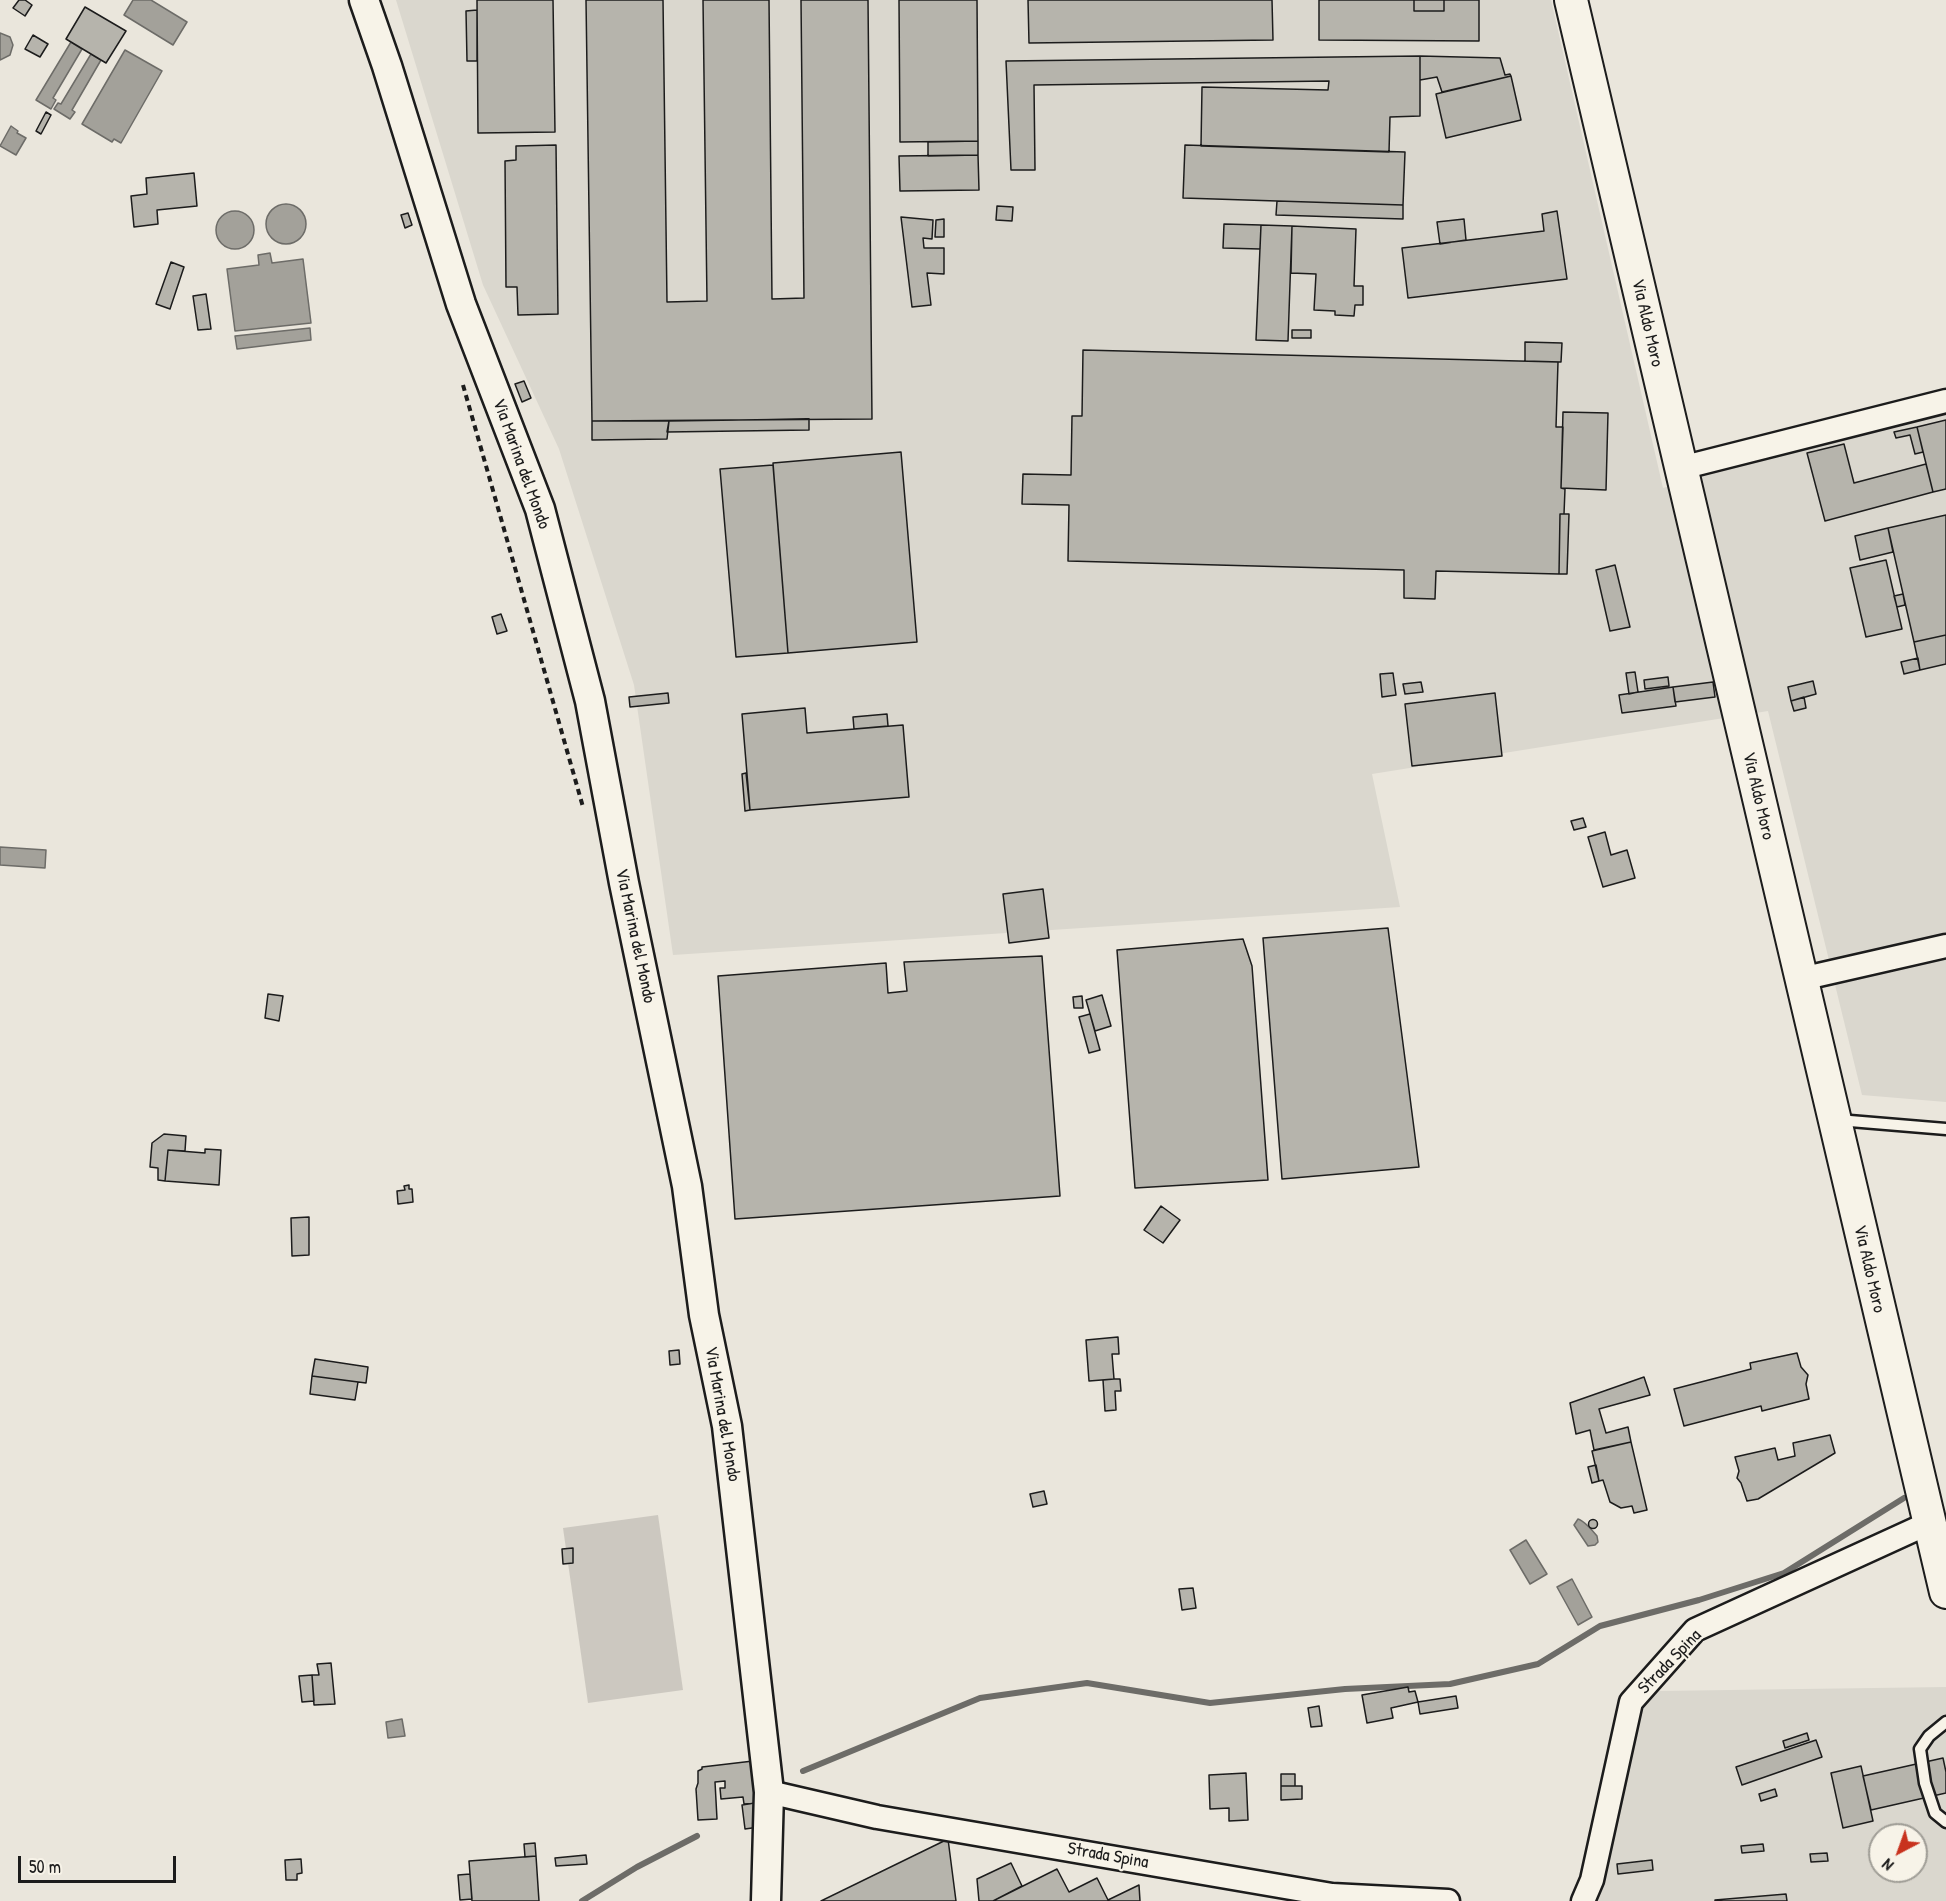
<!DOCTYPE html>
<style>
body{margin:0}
#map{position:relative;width:1946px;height:1901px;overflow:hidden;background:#eae6dc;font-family:"Patrick Hand",sans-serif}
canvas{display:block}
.north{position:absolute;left:1868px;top:1823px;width:60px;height:60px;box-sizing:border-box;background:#f7f3e8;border:2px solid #9f9d96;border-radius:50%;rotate:221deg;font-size:16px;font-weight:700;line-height:24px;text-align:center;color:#1c1c1c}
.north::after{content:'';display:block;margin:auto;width:21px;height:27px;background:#c8321e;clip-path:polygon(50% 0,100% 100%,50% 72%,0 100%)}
.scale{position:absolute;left:18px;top:1856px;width:158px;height:27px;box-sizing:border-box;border:3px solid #1c1c1c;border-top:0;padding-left:8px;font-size:18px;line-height:21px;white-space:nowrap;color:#1c1c1c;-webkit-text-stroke:4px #f7f3e8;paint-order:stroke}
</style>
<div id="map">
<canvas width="1946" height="1901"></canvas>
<div class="north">N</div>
<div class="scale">50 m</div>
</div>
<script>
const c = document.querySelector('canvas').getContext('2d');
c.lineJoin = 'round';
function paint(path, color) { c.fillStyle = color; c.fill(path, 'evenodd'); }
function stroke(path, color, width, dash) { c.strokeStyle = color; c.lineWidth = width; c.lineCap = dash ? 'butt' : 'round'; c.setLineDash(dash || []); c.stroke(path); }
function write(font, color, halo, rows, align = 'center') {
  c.font = font + ' "Patrick Hand",sans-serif'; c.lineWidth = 4.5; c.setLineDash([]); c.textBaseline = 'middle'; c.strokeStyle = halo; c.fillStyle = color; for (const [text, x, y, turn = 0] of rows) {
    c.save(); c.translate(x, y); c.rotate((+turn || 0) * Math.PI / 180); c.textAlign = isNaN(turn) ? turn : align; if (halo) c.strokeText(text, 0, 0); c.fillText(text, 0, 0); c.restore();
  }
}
const built = new Path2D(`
 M396 0H1551L1663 488 1946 402V1102L1862 1095 1768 711 1372 774 1400 907 673 955 634 685 559 449 483 285Z
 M1946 1687V1901H1597L1645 1703 1658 1691ZM1880 1835H1916V1871H1880Z`);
const green = new Path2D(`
 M658 1515 683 1690 588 1703 563 1528Z`);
const water = new Path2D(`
 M133 0H151L187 22 173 45 124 15Z
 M0 33 10 37 13 45 10 55 0 60Z
 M71 42 82 49 53 98 56 100 51 109 36 100Z
 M125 50 162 71 121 143 114 139 112 142 82 124Z
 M91 54 101 60 72 110 75 112 70 119 54 109 58 103 61 104Z
 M11 126 18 131 17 133 26 138 16 155 0 146Z
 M266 224a20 20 0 1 1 40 0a20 20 0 1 1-40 0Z
 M216 230a19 19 0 1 1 38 0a19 19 0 1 1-38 0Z
 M270 253 272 263 303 259 311 323 235 331 227 269 259 265 258 255Z
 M310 328 311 340 237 349 235 336Z
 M0 847 46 850 45 868 0 865Z
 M1578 1519C1583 1520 1593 1531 1597 1536L1598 1542 1595 1545 1588 1546 1574 1525Z
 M1526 1540 1547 1574 1530 1584 1510 1550Z
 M1572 1579 1592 1617 1578 1625 1557 1587Z
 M402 1719 405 1736 388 1738 386 1722Z`);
const stream = new Path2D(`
 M803 1771 980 1698 1087 1683 1210 1703 1345 1689 1450 1684 1538 1664 1600 1626 1699 1600 1784 1573 1904 1498
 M582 1901 637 1867 697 1836`);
const building = new Path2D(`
 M19 0H25L32 5 25 16 13 8Z
 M477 0H553L555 132 478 133Z
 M586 0H663L667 302 707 301 703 0H769L772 299 804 298 801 0H868L872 419 592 421Z
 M899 0H977L978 141 900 142Z
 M1028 0H1272L1273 40 1029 43Z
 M1319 0H1414V11H1444V0H1479V41L1319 40Z
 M1414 0H1444V11H1414Z
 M85 7 126 31 106 63 66 39Z
 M477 10V61H467L466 11Z
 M33 35 48 44 40 57 25 49Z
 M1420 56V116L1390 117 1389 152 1201 146 1202 87 1328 90 1329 81 1034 85 1035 170H1011L1006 61Z
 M1420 56 1500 58 1505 75 1510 74 1511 76 1442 92 1437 77 1420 80Z
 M1511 76 1521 120 1446 138 1436 94Z
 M46 112 51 115 41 134 36 131Z
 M978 141V155L928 156V142Z
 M556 145 558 314 518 315 517 287H506L505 161 516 160V146Z
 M1185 145 1405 152 1403 205 1183 198Z
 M978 155 979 190 900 191 899 156Z
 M194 173 197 206 157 210 158 224 134 227 131 196 147 194 146 178Z
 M1277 201 1403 205V219L1276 215Z
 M997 206 1013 207 1012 221 996 220Z
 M1557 211 1567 279 1408 298 1402 248 1544 231 1542 214Z
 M408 213 412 225 405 228 401 215Z
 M901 217 933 220 932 239 923 238 924 248H944V274L927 273 931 305 912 307Z
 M944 219V237H935L936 220Z
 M1464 219 1466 240 1440 244 1437 222Z
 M1224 224 1261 225 1260 249 1223 248Z
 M1261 225 1292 226 1288 341 1256 340Z
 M1292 226 1356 229 1354 286H1363V305H1355L1354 316 1335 315V311L1314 310 1316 274 1291 273Z
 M171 262 184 267 170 309 156 304Z
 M206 294 211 329 198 330 193 296Z
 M1292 330H1311V338H1292Z
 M1525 342 1562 343 1561 362 1525 361Z
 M1083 350 1558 362 1556 427H1563L1561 488 1565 489 1564 514H1560L1559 574 1436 571 1435 599 1404 598V570L1068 561 1069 505 1022 504 1023 474 1071 475 1072 416H1082Z
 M524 381 531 398 522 402 515 384Z
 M1563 412 1608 413 1606 490 1561 488Z
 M809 419V430L667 432 669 421Z
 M1946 420V489L1933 492 1917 427Z
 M592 421H669L667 439 592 440Z
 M1917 427 1923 452 1915 454 1910 435 1896 438 1894 432Z
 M1844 444 1854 483 1926 464 1933 492 1825 521 1807 453Z
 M901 452 917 642 788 653 773 463Z
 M773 465 788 653 736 657 720 469Z
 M1560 514H1569L1567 574H1559Z
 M1946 515V635L1914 642 1888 528Z
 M1888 528 1893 552 1860 560 1855 536Z
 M1886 560 1902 629 1866 637 1850 568Z
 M1615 565 1630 627 1610 631 1596 570Z
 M1903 594 1905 605 1897 607 1894 596Z
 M501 614 507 631 497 634 492 617Z
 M1946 635V664L1920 670 1914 642Z
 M1918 658 1920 670 1904 674 1901 662Z
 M1635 672 1638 692 1629 694 1626 673Z
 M1393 673 1396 695 1382 697 1380 674Z
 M1668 677 1669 686 1645 689 1644 680Z
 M1813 681 1816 694 1791 701 1788 687Z
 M1421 682 1423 692 1405 694 1403 684Z
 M1713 682 1715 697 1675 702 1673 687Z
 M1673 687 1676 706 1622 713 1619 695Z
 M668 693 669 703 630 707 629 697Z
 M1495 693 1502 756 1412 766 1405 704Z
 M1804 697 1806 708 1794 711 1791 701Z
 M805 708 807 733 903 725 909 797 750 810 742 714Z
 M887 714 888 726 854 729 853 717Z
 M746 773 750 810 745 811 742 774Z
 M1583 818 1586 827 1574 830 1571 821Z
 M1605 832 1611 855 1627 850 1635 878 1603 887 1588 837Z
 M1043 889 1049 938 1009 943 1003 894Z
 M1388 928 1419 1167 1282 1179 1263 938Z
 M1243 939 1252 966 1268 1180 1135 1188 1117 950Z
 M1042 956 1060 1196 735 1219 718 976 886 963 888 993 907 991 904 962Z
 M268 994 283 996 279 1021 265 1018Z
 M1102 995 1111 1026 1095 1031 1086 1000Z
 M1082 996 1083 1008H1074L1073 997Z
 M1090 1014 1100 1050 1089 1053 1079 1017Z
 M164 1134 186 1136 185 1151 168 1150 165 1181 158 1180V1168L150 1167 152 1143Z
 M205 1149 221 1150 219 1185 165 1181 168 1150 205 1153Z
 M409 1185V1189H412L413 1202 398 1204 397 1191 405 1190 404 1186Z
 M1161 1206 1180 1220 1163 1243 1144 1230Z
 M309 1217V1255L292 1256 291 1218Z
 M1118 1337 1119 1354H1112L1114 1379 1089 1381 1086 1340Z
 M679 1350 680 1364 670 1365 669 1351Z
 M1797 1353 1801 1367 1808 1375 1806 1384 1809 1399 1762 1411 1761 1406 1684 1426 1674 1389 1751 1369 1750 1363Z
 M315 1359 368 1367 366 1383 312 1376Z
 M312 1376 358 1382 355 1400 310 1394Z
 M1644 1377 1650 1395 1599 1409 1606 1433 1628 1427 1631 1442 1594 1450 1590 1430 1576 1434 1570 1403Z
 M1114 1379H1120L1121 1391H1115L1116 1410 1105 1411 1103 1380Z
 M1830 1435 1835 1453 1758 1499 1747 1501 1741 1483 1737 1478 1739 1471 1735 1457 1775 1448 1778 1460 1795 1456 1793 1443Z
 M1631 1442 1647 1510 1634 1513 1632 1506 1621 1508 1610 1502 1603 1480 1599 1481 1592 1451Z
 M1596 1465 1599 1481 1592 1483 1588 1467Z
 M1044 1491 1047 1504 1033 1507 1030 1494Z
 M1588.5 1524a4.5 4.5 0 1 1 9 0a4.5 4.5 0 1 1-9 0Z
 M573 1548V1563L563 1564 562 1549Z
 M1193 1588 1196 1608 1182 1610 1179 1589Z
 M331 1663 335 1704 314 1705 312 1675H319L317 1664Z
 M312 1675 314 1701 302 1702 299 1676Z
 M1408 1687 1409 1692 1415 1691 1418 1702 1391 1708 1393 1718 1367 1723 1362 1695Z
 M1456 1696 1458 1708 1420 1714 1418 1702Z
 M1319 1706 1322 1726 1311 1727 1308 1708Z
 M1807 1733 1809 1740 1785 1748 1783 1741Z
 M1816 1740 1822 1757 1742 1785 1736 1767Z
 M1943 1758 1946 1772V1793L1871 1810 1863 1776Z
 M753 1761 757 1803 744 1804 743 1797 721 1799 720 1788H725V1781L715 1782 717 1819 698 1820 696 1789 698 1783V1771L702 1769V1767Z
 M1861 1766 1873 1821 1843 1828 1831 1773Z
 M1246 1773 1248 1820 1229 1821V1808L1210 1809 1209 1775Z
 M1281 1774H1295V1786H1281Z
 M1281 1786H1302V1799L1281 1800Z
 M1775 1789 1777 1796 1761 1801 1759 1794Z
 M755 1803 759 1827 745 1829 742 1805Z
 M948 1839 956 1901H821Z
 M535 1843 536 1856 525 1857 524 1844Z
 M1763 1844 1764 1851 1742 1853 1741 1846Z
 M1827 1853 1828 1861 1811 1862 1810 1854Z
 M586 1855 587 1864 556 1866 555 1858Z
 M536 1856 539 1901H472L469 1861Z
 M301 1859 302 1873 297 1874V1880H286L285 1860Z
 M1652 1860 1653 1870 1618 1874 1617 1864Z
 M1011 1863 1022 1886 993 1901H979L977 1879Z
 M1057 1869 1069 1892 1097 1878 1108 1900 1139 1885 1140 1901H993Z
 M470 1874 472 1899 460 1900 458 1875Z
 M1786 1894 1787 1901H1715V1900Z`);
const path = new Path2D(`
 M463 385 583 807`);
const service = new Path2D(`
 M1838 1120 1946 1129
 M1946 1722 1929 1736 1920 1749 1925 1783 1935 1813 1946 1822`);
const minor = new Path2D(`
 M1681 468 1946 401
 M1801 979 1946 946
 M769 1792 877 1817 1332 1895 1448 1901
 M1583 1901 1592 1880 1631 1702 1695 1630 1929 1523`);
const tertiary = new Path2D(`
 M364 0 387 66 461 304 540 509 590 701 624 883 687 1186 704 1315 727 1426 769 1792 766 1901`);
const secondary = new Path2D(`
 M1571 0 1946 1592`);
const streetNames = [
 ["Via Aldo Moro",1647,323,77],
 ["Via Marina del Mondo",521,464,70],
 ["Via Aldo Moro",1758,796,77],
 ["Via Marina del Mondo",635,936,78],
 ["Via Aldo Moro",1869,1269,77],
 ["Via Marina del Mondo",722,1414,80],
 ["Strada Spina",1670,1662,-46],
 ["Strada Spina",1108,1856,10]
];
paint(built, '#dad7ce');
paint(green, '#ccc8c0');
paint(water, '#a3a19a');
stroke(water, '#6d6c68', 1.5);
stroke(stream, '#6d6c68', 6);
paint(building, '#b6b4ac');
stroke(building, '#1c1c1c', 1.5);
stroke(service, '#1c1c1c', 15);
stroke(minor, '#1c1c1c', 27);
stroke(tertiary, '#1c1c1c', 33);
stroke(secondary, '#1c1c1c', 36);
stroke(path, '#1c1c1c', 4, [6, 4.5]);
stroke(service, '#f7f3e8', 10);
stroke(minor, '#f7f3e8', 22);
stroke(tertiary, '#f7f3e8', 28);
stroke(secondary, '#f7f3e8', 32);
write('18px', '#1c1c1c', '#f7f3e8', streetNames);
</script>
